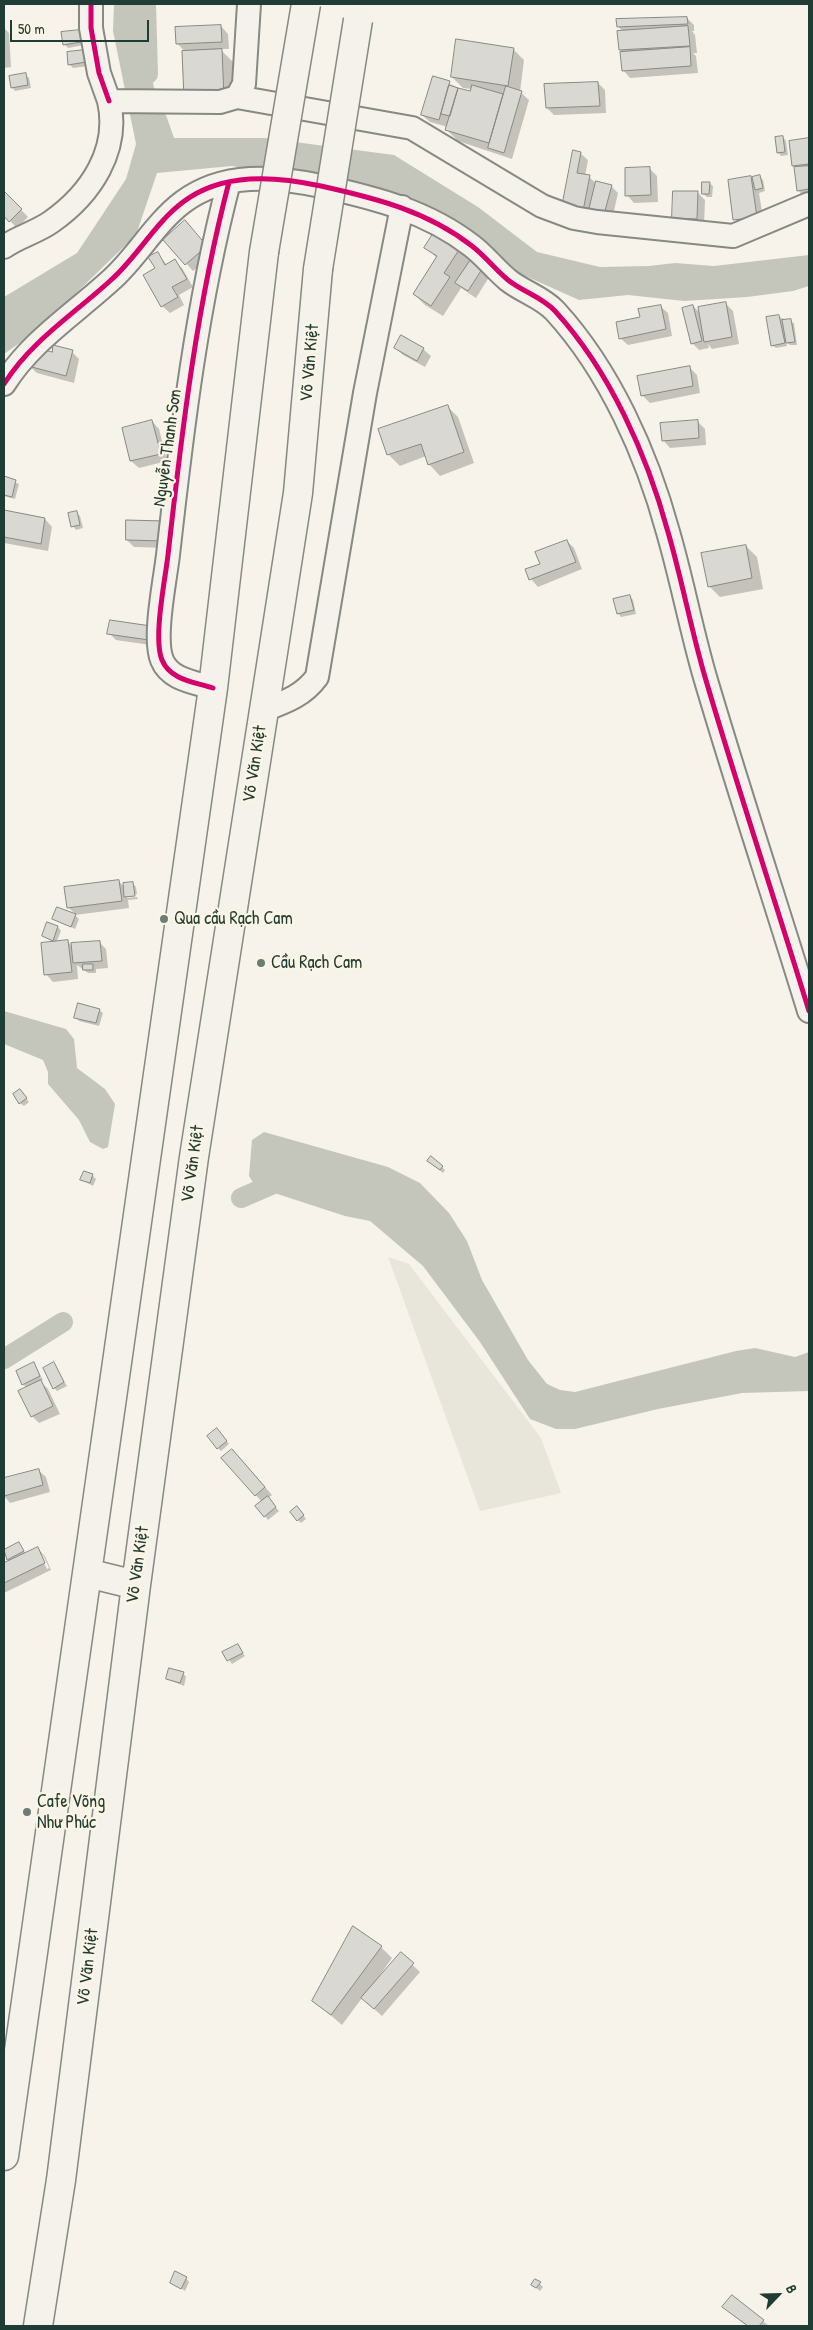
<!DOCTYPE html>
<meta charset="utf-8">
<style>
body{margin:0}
#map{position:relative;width:813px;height:2330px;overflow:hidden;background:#f7f3ea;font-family:"Patrick Hand",sans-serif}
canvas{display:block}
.frame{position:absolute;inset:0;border:5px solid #1f3d34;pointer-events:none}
.north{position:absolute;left:753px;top:2270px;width:50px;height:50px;-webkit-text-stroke:4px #fcf5e5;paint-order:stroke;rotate:66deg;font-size:14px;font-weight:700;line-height:20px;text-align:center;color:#1f3d34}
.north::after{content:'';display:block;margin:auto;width:18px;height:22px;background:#1f3d34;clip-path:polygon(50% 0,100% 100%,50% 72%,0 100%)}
.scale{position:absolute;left:10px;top:20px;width:139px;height:22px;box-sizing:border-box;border:2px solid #1f3d34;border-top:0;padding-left:6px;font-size:15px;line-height:18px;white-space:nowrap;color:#1f3d34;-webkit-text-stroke:4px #fcf5e5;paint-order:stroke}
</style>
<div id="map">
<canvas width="813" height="2330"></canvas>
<div class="frame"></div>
<div class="north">B</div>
<div class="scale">50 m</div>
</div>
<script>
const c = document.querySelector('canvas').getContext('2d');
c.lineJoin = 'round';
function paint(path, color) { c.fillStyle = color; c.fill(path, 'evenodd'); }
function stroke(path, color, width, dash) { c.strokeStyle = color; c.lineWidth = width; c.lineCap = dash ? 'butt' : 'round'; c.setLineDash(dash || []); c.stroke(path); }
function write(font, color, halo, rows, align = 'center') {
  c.font = font + ' "Patrick Hand",sans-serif'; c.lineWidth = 4.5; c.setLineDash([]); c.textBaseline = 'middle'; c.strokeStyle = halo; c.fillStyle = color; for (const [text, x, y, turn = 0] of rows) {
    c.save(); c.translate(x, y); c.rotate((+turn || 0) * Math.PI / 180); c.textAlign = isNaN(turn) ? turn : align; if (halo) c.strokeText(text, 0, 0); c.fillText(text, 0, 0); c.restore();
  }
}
const green = new Path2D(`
 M388 1257 409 1264 541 1438 561 1493 480 1511Z`);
const water = new Path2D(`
 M114 4H140L157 106 166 115 174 138H264L394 155 478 207 537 252 600 267 649 266 675 263 714 266 809 255V286L793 291 747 297 684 301 628 295 579 300 501 265 439 220 283 175 232 166 157 173 136 235 37 331 4 354V297L77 253 126 179 136 144 113 31Z
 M4 1011 66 1029 74 1039 77 1068 105 1089 115 1104 108 1147 103 1149 90 1142 79 1120 48 1084V1072L43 1060 4 1044Z
 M264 1132 388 1167 420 1183 449 1213 467 1241 482 1280 528 1360 547 1384 560 1390 575 1392 736 1351 755 1348 795 1357 809 1352V1391L742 1393 658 1409 575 1429H556L530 1419 480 1342 423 1266 370 1221 345 1216 256 1187 249 1176 252 1140Z`);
const shadow = new Path2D(`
 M687 18 694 25V31H692L695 35 697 53H693L696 56 698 73 630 78 623 70 624 53 620 50 623 32 618 26Z
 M221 26 228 34 229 49H220L233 62 235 108 177 43Z
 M4 28 9 33 11 67 4 68Z
 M79 31 82 34 84 45 68 48 64 44Z
 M513 49 524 60 520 92 529 100 512 159 458 141 447 130 448 127 430 122 422 115 433 77 471 93 472 89 463 88 452 77Z
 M84 51 89 66 73 68 69 64Z
 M26 75 29 78 31 88 15 91 12 87Z
 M598 83 605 90 606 113 554 115 547 108Z
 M783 137 786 141 788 155 781 156 778 152Z
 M809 139V197L805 198 798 190 790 142Z
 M580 153 588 160 585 176 589 177 597 184 611 186 618 193 611 224 570 214Z
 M650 169 657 176 658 202 634 203 627 195Z
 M759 176 763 180 765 191 759 193 764 224 742 227 735 219 751 178 754 181Z
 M709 183 713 186 712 197H707L703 194Z
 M4 192 28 217 17 228 4 215Z
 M697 192 705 200 704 226 681 225 673 217Z
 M439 228 491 274 476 298 461 288 443 316 425 305 414 294 437 258 426 248Z
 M165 240 214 254 193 271Z
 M157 253 167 265 175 261 182 268 193 287 179 295 184 305 170 313 162 306 156 268Z
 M725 303 733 311 739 344 712 349 708 344 709 348 699 350 692 343 693 306 700 313Z
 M660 306 668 313 672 336 628 345 620 338 641 318Z
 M779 317 794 323 797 345H790L786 342 787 346 776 348 772 345Z
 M395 348 423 349 431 356 425 367 403 355Z
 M72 352 79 359 74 383 37 373 29 366 53 354Z
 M689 367 697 375 700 393 650 403 642 395Z
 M447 406 458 417 474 463 440 476 429 464 426 456 400 466 388 454Z
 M152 421 159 429 167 461 139 468 131 461Z
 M698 422 705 429 706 445 670 448 663 440Z
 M4 478 19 484 15 499 4 496Z
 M4 512 45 519 52 527 48 551 4 543Z
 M76 512 80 516 83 528 76 530 73 526Z
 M164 522 171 548 134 547 127 540Z
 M567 541 574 548 582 569 538 587 531 579 541 564Z
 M746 546 757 557 763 589 720 597 709 586Z
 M630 596 633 600 636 614 621 617 618 613Z
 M109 633 158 634 157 646 116 640Z
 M119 881 122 885 133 883 136 887 137 894 127 895V898L137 897 138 899 128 900 129 908 75 915 79 919 75 929 54 919 58 908 76 915 68 907Z
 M58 927 61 931 56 943 67 941 73 947 99 942 106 949 108 968 96 969V973H88L77 965 78 979 53 982 46 974 55 943 43 936Z
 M99 1010 103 1013 99 1026 79 1021 76 1017Z
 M23 1094 29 1102 24 1106 20 1103Z
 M432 1164 442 1167 445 1170 443 1173Z
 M92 1175 96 1179 93 1186 82 1180Z
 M34 1364 43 1380 40 1381 48 1389 60 1414 39 1423 32 1416 27 1388 23 1384Z
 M54 1364 67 1386 57 1391 54 1388Z
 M220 1433 229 1444 221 1451 218 1448Z
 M239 1457 272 1495 268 1498 279 1511 268 1520 265 1516 262 1502 222 1458Z
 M38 1470 46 1477 50 1492 10 1503 4 1496V1479Z
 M300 1511 306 1519 301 1523 291 1513Z
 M19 1544 26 1554 37 1548 45 1556 51 1570 4 1593V1565L10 1562 4 1552ZM40 1555H43L49 1568 47 1569Z
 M237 1645 245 1656 232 1664 224 1652Z
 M183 1673 186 1677 184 1686 167 1679Z
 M353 1927 381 1947 392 1958 380 1975 381 1977 401 1954 420 1972 382 2016 362 1998 342 2025 313 2000Z
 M186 2278 189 2282 185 2291 171 2282Z
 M536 2280 543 2287 540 2291 536 2288Z
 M724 2307 763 2321 769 2326H747Z`);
const canal = new Path2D(`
 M146 4 148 74
 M241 1198 285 1179
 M4 1359 63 1322`);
const building = new Path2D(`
 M687 17 688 24 617 27 616 19Z
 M221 25 222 42 176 44 175 27Z
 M688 26 690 46 619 50 617 31Z
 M80 30 81 42 63 45 61 32Z
 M456 39 514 48 508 86 451 77Z
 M690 47 691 66 622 71 620 52Z
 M222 49 224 98 184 99 182 51Z
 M85 50 86 62 68 65 67 52Z
 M26 73 28 85 11 88 9 76Z
 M433 76 450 81 439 120 421 115Z
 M598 82 600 106 546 108 544 84Z
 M449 85 458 88 450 116 441 114Z
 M472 85 503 94 489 143 445 130 458 88 470 91Z
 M506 86 522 91 504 153 488 148Z
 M783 136 785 152 777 153 775 137Z
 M809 138V164L792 166 789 141Z
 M573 150 581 152 577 173 590 175 583 211 562 207Z
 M809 166V189L797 191 794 167Z
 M650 167 651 195 625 196V168Z
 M760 175 763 188 755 190 752 177Z
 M751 176 757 217 733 220 728 180Z
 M596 181 612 185 603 218 588 214Z
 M702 182H710L709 194H702Z
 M4 191 22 209 9 222 4 216Z
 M673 191H698L697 219 672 218Z
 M185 220 207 246 185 265 163 240Z
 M438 226 464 242 444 273 450 277 431 306 413 294 437 256 424 248Z
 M158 252 165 265 175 259 187 279 172 287 178 297 161 307 143 275 155 268 148 257Z
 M472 258 484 266 468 291 455 283Z
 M726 302 732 337 704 342 698 307Z
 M661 305 666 329 619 339 616 322 640 317 638 309Z
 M693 305 702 341 691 344 682 308Z
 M779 315 785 343 771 346 766 317Z
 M791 319 795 342 786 343 782 320Z
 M401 335 424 348 417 361 394 348Z
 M53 345 73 350 66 376 28 366 33 347 52 352Z
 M690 366 693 386 641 396 637 376Z
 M448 405 464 452 428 465 421 444 387 455 378 429Z
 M152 420 161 454 130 461 122 428Z
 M698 420 699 438 662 441 660 423Z
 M4 476 16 480 12 497 4 495Z
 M4 510 45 518 41 544 4 537Z
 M77 511 80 525 71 527 68 513Z
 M126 520 164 521V541L126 540Z
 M567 540 576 562 529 580 525 569 540 564 535 552Z
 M746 545 752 578 708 587 701 553Z
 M630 595 634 610 617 614 613 599Z
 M110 620 151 626 149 640 107 634Z
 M119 880 122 901 67 908 64 887Z
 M133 882 135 896 124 897 123 883Z
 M57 907 76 914 71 927 52 919Z
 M47 922 58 926 53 941 42 936Z
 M68 940 72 972 44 975 41 943Z
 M100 941 102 961 73 963 71 943Z
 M83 964H93V970H83Z
 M78 1003 100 1009 96 1023 74 1018Z
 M20 1089 27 1098 19 1104 13 1094Z
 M431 1156 443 1166 440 1170 427 1161Z
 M84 1171 93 1174 90 1183 80 1180Z
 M34 1362 40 1376 22 1385 16 1371Z
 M54 1362 64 1382 53 1389 43 1368Z
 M41 1380 53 1406 31 1417 18 1391Z
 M217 1428 227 1441 217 1449 207 1436Z
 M232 1449 265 1487 255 1496 221 1458Z
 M39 1469 43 1485 4 1496V1478Z
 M268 1496 276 1507 264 1517 255 1506Z
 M297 1506 304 1515 297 1521 290 1512Z
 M19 1542 24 1551 7 1560 4 1550Z
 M38 1547 45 1563 4 1583V1563Z
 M238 1644 243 1653 227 1661 222 1652Z
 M169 1668 184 1672 180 1683 166 1679Z
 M353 1926 382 1946 331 2015 312 2001Z
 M401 1952 414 1963 374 2009 361 1998Z
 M175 2271 187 2277 181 2289 170 2283Z
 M535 2279 541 2282 536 2288 531 2285Z
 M732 2295 764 2320 759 2326H748L722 2307Z`);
const minor = new Path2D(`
 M91 4V28L99 73 109 101
 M237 97 412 128 542 206 574 218 597 222 733 236 809 204
 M4 247C18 237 37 232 51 222 91 194 120 150 109 101L220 102 237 97 244 84 249 4
 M4 384C31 341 74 314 111 280 137 257 155 223 183 202 223 172 275 176 321 186 375 198 427 211 472 246 485 256 495 269 508 280 523 292 542 297 555 311 610 371 647 455 668 532 682 580 691 629 705 677 738 789 775 900 809 1011
 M213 688C195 682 170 680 162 660 153 638 165 581 168 555 182 430 197 304 229 182
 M264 710C285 702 303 696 317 677L365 393 402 207`);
const major = new Path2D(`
 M87 1573 136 1585
 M4 2156 213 688 264 252
 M38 2326 61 2180 136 1585 194 1157 298 493 318 269`);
const majorBridge = new Path2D(`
 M264 252 306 4
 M318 269 358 20`);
const cycleway = new Path2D(`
 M91 4V28L99 73 109 101
 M4 384C31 341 74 314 111 280 137 257 155 223 183 202 223 172 275 176 321 186 375 198 427 211 472 246 485 256 495 269 508 280 523 292 542 297 555 311 610 371 647 455 668 532 682 580 691 629 705 677 738 789 775 900 809 1011
 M213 688C195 682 170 680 162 660 153 638 165 581 168 555 182 430 197 304 229 182`);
const markers = [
 [164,919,5,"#6b7d74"],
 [261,963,5,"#6b7d74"],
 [27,1812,5,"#6b7d74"]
];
const streetNames = [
 ["Võ Văn Kiệt",310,363,-85],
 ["Nguyễn Thanh Sơn",168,448,-82],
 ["Võ Văn Kiệt",255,764,-81],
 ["Võ Văn Kiệt",193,1164,-82],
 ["Võ Văn Kiệt",138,1565,-82],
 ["Võ Văn Kiệt",88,1967,-83]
];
const poiNames = [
 ["Qua cầu Rạch Cam",174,919],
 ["Cầu Rạch Cam",271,963],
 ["Cafe Võng",37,1802],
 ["Như Phúc",37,1823]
];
paint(green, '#e8e5da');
paint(water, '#c4c6bb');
paint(shadow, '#0003');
stroke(canal, '#c4c6bb', 20);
paint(building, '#dad8d2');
stroke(building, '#868984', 1);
stroke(minor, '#868984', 26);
stroke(major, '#868984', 31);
stroke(minor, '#f5f2ec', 22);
stroke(major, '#f5f2ec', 28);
stroke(majorBridge, '#868984', 31, []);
stroke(majorBridge, '#f5f2ec', 28);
stroke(cycleway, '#d6006c', 5);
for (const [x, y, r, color] of markers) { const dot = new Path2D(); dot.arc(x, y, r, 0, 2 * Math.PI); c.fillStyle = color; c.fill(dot); stroke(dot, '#fcf5e5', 2); }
write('18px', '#1f3d34', '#fcf5e5', streetNames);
write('18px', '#1f3d34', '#fcf5e5', poiNames, 'left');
</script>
